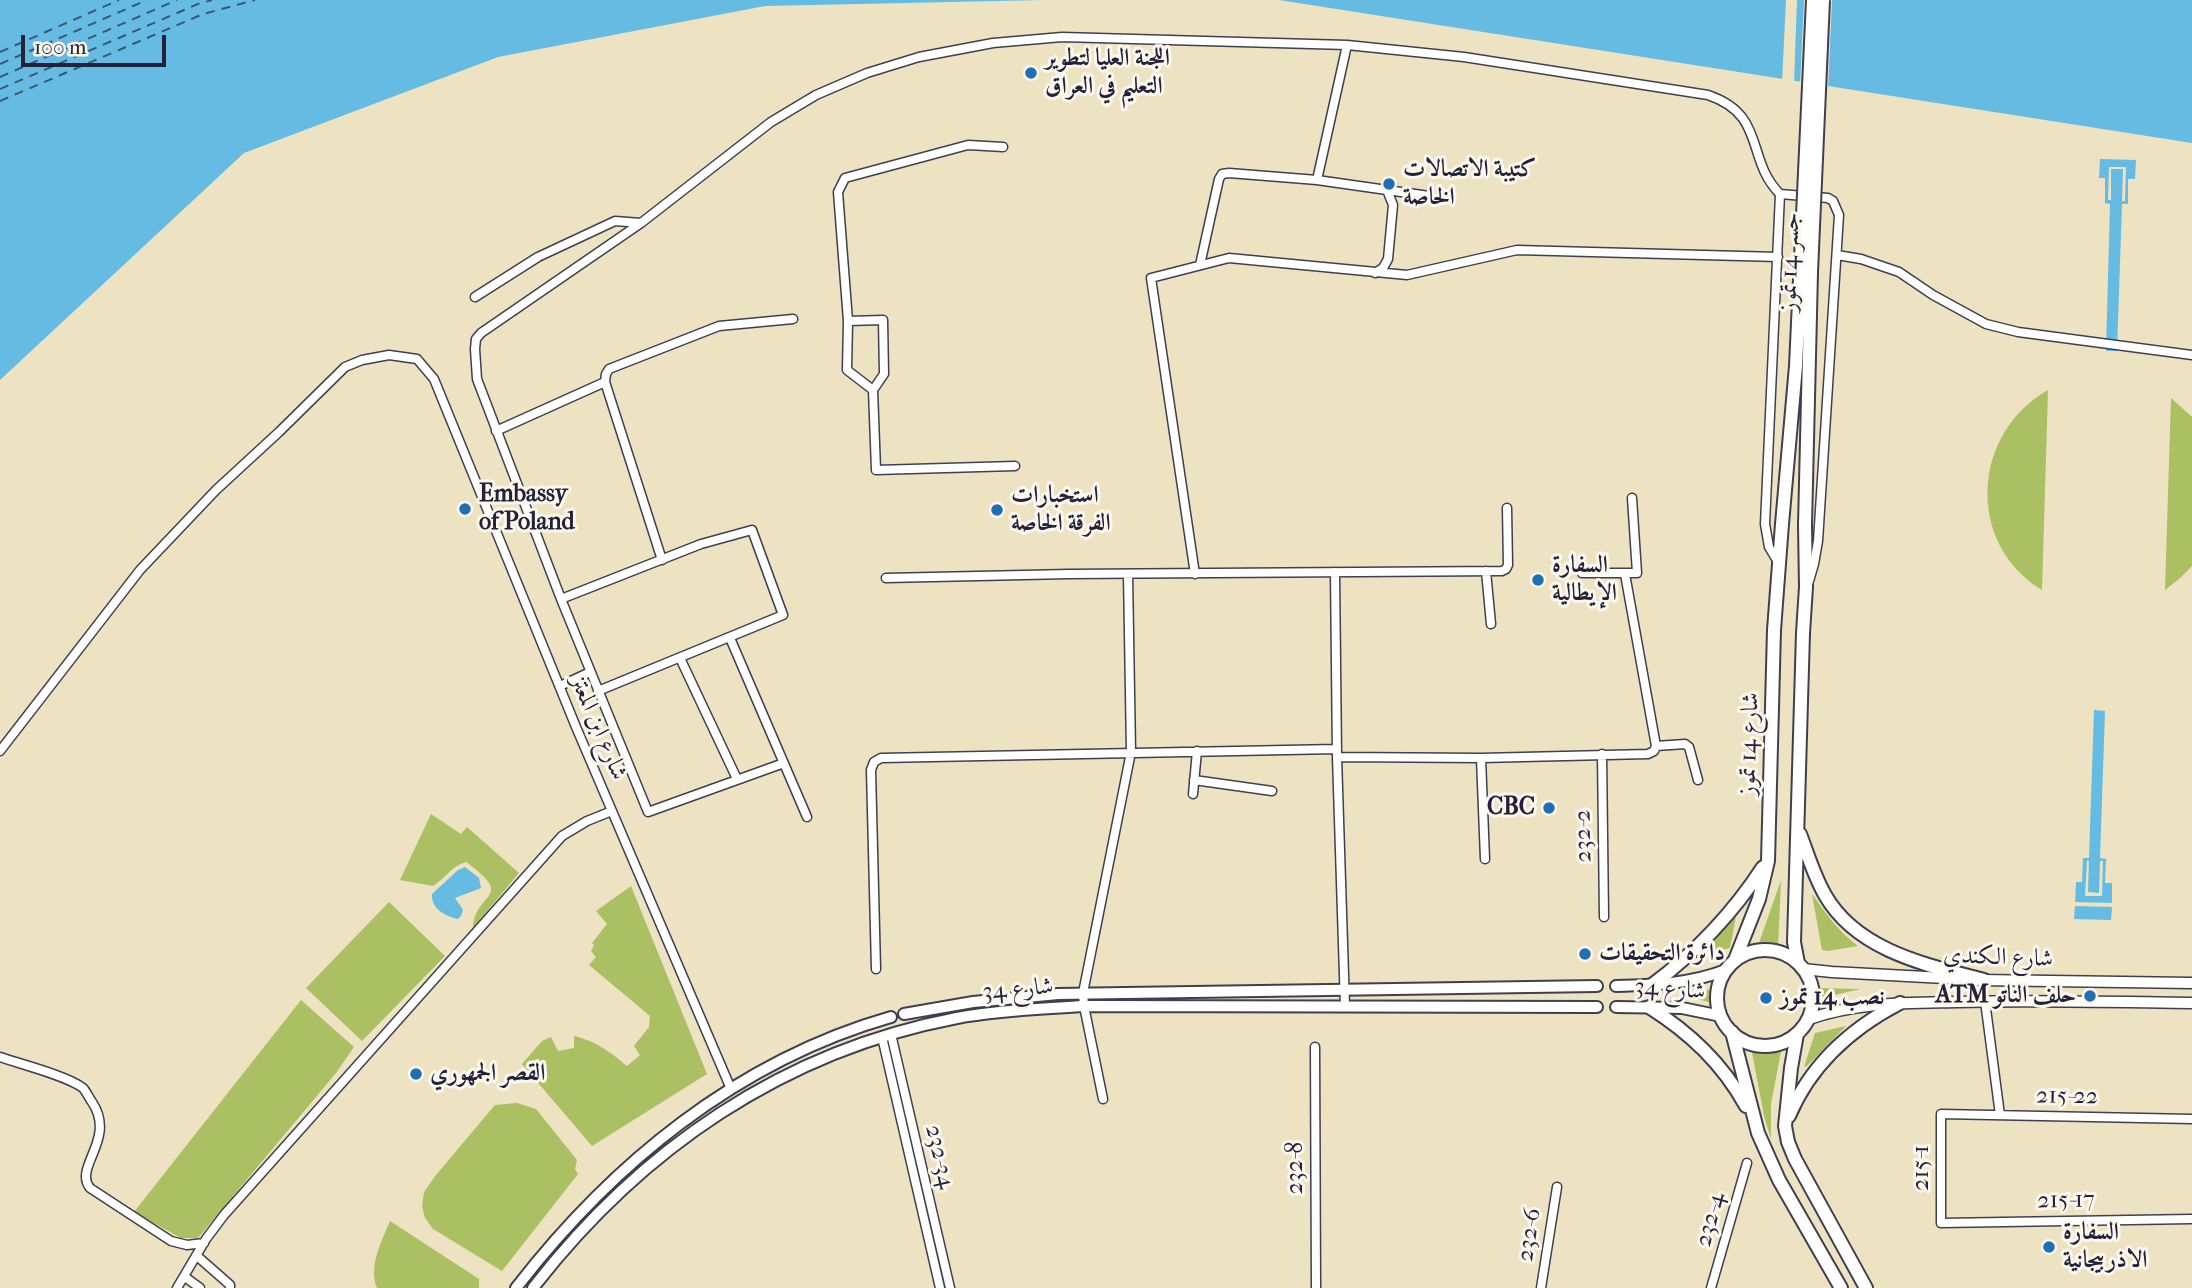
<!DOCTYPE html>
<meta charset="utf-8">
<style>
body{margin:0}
#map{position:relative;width:2192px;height:1288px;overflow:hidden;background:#ede2c1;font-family:"IM FELL French Canon",serif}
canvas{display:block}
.scale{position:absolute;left:21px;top:35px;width:145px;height:32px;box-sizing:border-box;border:4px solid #22223b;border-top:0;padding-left:9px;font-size:21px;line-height:24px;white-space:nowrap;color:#22223b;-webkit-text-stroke:5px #fbf7ec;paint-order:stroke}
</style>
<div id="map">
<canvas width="2192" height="1288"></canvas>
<div class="scale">100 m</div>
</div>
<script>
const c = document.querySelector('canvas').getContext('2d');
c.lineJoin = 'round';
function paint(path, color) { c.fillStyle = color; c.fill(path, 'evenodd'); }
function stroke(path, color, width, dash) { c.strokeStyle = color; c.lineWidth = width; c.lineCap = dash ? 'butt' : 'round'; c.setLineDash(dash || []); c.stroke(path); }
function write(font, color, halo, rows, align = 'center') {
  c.font = font + ' "IM FELL French Canon",Amiri,serif'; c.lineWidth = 6; c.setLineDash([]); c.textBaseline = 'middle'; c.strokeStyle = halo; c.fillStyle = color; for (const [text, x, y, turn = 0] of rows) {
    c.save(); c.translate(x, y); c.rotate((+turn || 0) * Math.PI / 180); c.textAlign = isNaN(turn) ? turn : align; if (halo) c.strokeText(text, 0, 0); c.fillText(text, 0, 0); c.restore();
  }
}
const green = new Path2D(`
 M2048 390 2042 590C1965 543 1972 433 2048 390Z
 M2171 398 2192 417V566L2179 579 2165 590Z
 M431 814 461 834 467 827 519 873 473 928C475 891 517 899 466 862 451 866 445 879 433 886L400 880Z
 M1781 880 1778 946 1768 942 1759 943Z
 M631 886 707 1074 592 1146 522 1064 542 1041 551 1037 558 1051 574 1048V1036C596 1041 610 1052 627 1066L640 1055 634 1046 649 1027 650 1016 589 965 596 957 591 951 594 945 592 943 607 924 596 911Z
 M1812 894C1829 917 1835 928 1858 946L1828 951 1822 950Z
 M389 902 445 956 362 1041 306 988Z
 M1736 917 1730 948 1694 957Z
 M1817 988 1861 989 1816 999Z
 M1713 989 1710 996 1711 1003 1682 994Z
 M301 1000 354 1047 336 1073 198 1238H181L134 1212Z
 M1846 1026 1807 1066 1804 1067 1815 1033Z
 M1782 1046 1771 1104V1139L1764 1116 1751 1047 1771 1051Z
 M517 1103 536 1109 577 1160 575 1169 578 1174 502 1271 433 1229 425 1218 422 1206 424 1192 436 1175 495 1105Z
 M390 1221 479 1279V1288H377C368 1267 382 1240 390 1221Z`);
const water = new Path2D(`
 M0 0H1043L765 6 498 57 244 153 0 380Z
 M1279 0H2192V143Z
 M2100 159 2136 160 2135 179H2128V204H2122L2117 351H2106L2110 204 2105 203V178H2099ZM2109 167H2126L2125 201H2122L2123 169H2111V200H2108Z
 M2094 710 2105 711 2100 858 2106 859 2105 883H2112V903L2075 902 2076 882H2082L2083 858H2089ZM2087 860 2089 861 2088 892 2099 893 2100 861H2103L2102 896H2085Z
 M465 867 479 878 481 888 455 898 463 910 461 916 458 919C445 916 431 909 432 894L458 870Z
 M2075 906 2112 907 2111 920 2074 919Z`);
const pier = new Path2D(`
 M1786 0H1797L1794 84 1782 82Z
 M1804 0H1832L1828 90 1800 85Z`);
const ferry = new Path2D(`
 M0 52 119 0
 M0 64 147 0
 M0 77 177 0
 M0 89 198 4 212 0
 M0 101 203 14 255 0`);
const minor = new Path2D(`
 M1317 180 1347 45
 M1780 194 1828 198 1833 201 1839 215 1818 541 1814 564 1809 581
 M1837 255 1861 259 1899 272 1933 295 1986 324 2018 332 2192 355
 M1200 265 1219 179 1222 174 1229 173 1317 180 1429 196
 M1375 273 1383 268 1388 259 1393 205 1387 190
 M475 297 538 257 615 221 641 223
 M848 321 883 320 884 374 873 390 876 470 1015 466
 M873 390 847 370 848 321 838 192 845 178 968 145 1003 147
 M496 431 605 382
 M662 560 605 382 606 374 609 369 719 326 793 319
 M1486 571 1491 624
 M1335 572 1337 757 1345 1006
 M1582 573H1637L1632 498
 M1195 574 1151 278 1229 258 1407 275 1517 250 1778 257
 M886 578 1069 574 1502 571 1506 569 1508 565 1507 508
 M561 599 701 544 752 530 783 615 598 691
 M730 638 807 817
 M680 658 737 779
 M560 686 590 672
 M1656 746 1685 744 1689 747 1698 780
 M0 751 140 570 216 490 279 432 345 367 362 360 389 355 417 359 434 379 576 727 731 1089
 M1602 754 1604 917
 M1337 757 1481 758 1648 754 1654 751 1656 746 1625 574
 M1481 758 1485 859
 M784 763 648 812 561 599 477 379 475 349 476 339 481 333 641 223 771 122 816 95 867 73 919 57 993 43 1062 37 1347 45 1464 57 1708 95C1767 115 1745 159 1780 194L1765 524 1769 547 1778 562
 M1194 780 1272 791
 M1193 794 1197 751
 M876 969 871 770 874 762 881 758 1337 749
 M1985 1001 2000 1115
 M891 1034 950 1288
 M882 1037 940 1288
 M1315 1047 1316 1288
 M0 1057C20 1064 68 1076 83 1088 86 1091 89 1098 92 1102 117 1139 73 1167 90 1188L171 1241 187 1245 204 1243
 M1103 1099 1084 1006 1083 993 1131 752 1128 574
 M2192 1119 1941 1114V1223L2192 1219
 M197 1256 230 1285V1288
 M185 1277 200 1288
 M177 1288 206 1239 224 1215 562 836 587 821 612 811
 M1541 1288 1557 1187
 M1711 1288 1747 1163`);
const tertiary = new Path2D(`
 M1803 969 1832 972 1964 979
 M1979 980 2192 983
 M1809 1019C1856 1002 1907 1003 1957 1002 2035 1000 2114 1002 2192 1003`);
const secondary = new Path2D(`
 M1616 986C1654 985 1690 984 1726 970
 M1616 1007 1682 1008 1721 1016
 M904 1014 973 1002 1058 994 1597 986
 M516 1288C612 1164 737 1061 891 1017
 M533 1288C641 1149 783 1051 957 1018 1000 1010 1042 1009 1084 1006L1597 1007`);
const primary = new Path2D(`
 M1800 834C1808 855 1814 876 1825 895 1857 951 1927 965 1984 980
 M1717 998a48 48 0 1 1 96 0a48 48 0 1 1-96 0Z
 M1735 960 1759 899 1768 861 1774 630 1782 524
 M1798 963 1794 942 1803 633 1806 587 1805 525
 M1652 985C1696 952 1733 913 1763 867
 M1649 1007C1690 1033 1722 1063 1746 1106
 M1732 1032 1758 1133 1779 1180 1841 1288
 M1797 1034 1791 1068 1785 1126 1788 1142 1795 1159 1866 1288
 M1789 1116C1811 1064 1850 1029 1900 1003`);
const primaryBridge = new Path2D(`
 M1782 524 1796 366 1813 0
 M1805 525 1811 272 1823 0`);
const markers = [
 [1031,73,7,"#1f6fb2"],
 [1389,184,7,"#1f6fb2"],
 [465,509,7,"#1f6fb2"],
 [997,510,7,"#1f6fb2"],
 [1538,580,7,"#1f6fb2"],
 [1549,808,7,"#1f6fb2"],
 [1585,954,7,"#1f6fb2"],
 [2090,996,7,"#1f6fb2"],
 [1766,998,7,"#1f6fb2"],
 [416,1074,7,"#1f6fb2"],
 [2049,1247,7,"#1f6fb2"]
];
const poiNames = [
 ["اللجنة العليا لتطوير",1045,59],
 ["التعليم في العراق",1045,87],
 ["كتيبة الاتصالات",1403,170],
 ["الخاصة",1403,198],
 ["Embassy",479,495],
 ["of Poland",479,523],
 ["استخبارات",1011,496],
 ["الفرقة الخاصة",1011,524],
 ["السفارة",1552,566],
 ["الإيطالية",1552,594],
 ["CBC",1535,808,"right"],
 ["دائرة التحقيقات",1599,954],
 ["ATM حلف الناتو",2076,996,"right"],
 ["نصب 14 تموز",1780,998],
 ["القصر الجمهوري",430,1074],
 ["السفارة",2063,1233],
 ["الاذربيجانية",2063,1261]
];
const streetNames = [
 ["جسر 14 تموز",1791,262,-88],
 ["شارع ابن المعتز",598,728,67],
 ["شارع 14 تموز",1750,744,-88],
 ["232-2",1584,836,-91],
 ["شارع الكندي",1998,958,2],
 ["شارع 34",1018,990,-5],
 ["شارع 34",1670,990,4],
 ["215-22",2067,1097,1],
 ["232-34",939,1157,77],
 ["232-8",1296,1168,-90],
 ["215-1",1922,1168,-90],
 ["215-17",2066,1201,-1],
 ["232-4",1711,1220,-74],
 ["232-6",1530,1235,-81]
];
paint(green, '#abbf63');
paint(water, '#65bbe2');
paint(pier, '#ede2c1');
stroke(ferry, '#395875', 2, [9, 7]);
stroke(minor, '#403f4f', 11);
stroke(tertiary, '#403f4f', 13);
stroke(secondary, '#403f4f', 14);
stroke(primary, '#403f4f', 16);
stroke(minor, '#fff', 8);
stroke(tertiary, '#fff', 10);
stroke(secondary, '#fff', 10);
stroke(primary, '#fff', 12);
stroke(primaryBridge, '#403f4f', 16, []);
stroke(primaryBridge, '#fff', 12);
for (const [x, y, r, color] of markers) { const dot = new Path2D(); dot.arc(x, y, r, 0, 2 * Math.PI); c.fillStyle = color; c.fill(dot); stroke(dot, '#fbf7ec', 2.5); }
write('bold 24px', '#22223b', '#fbf7ec', poiNames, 'left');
write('24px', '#22223b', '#fbf7ec', streetNames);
</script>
